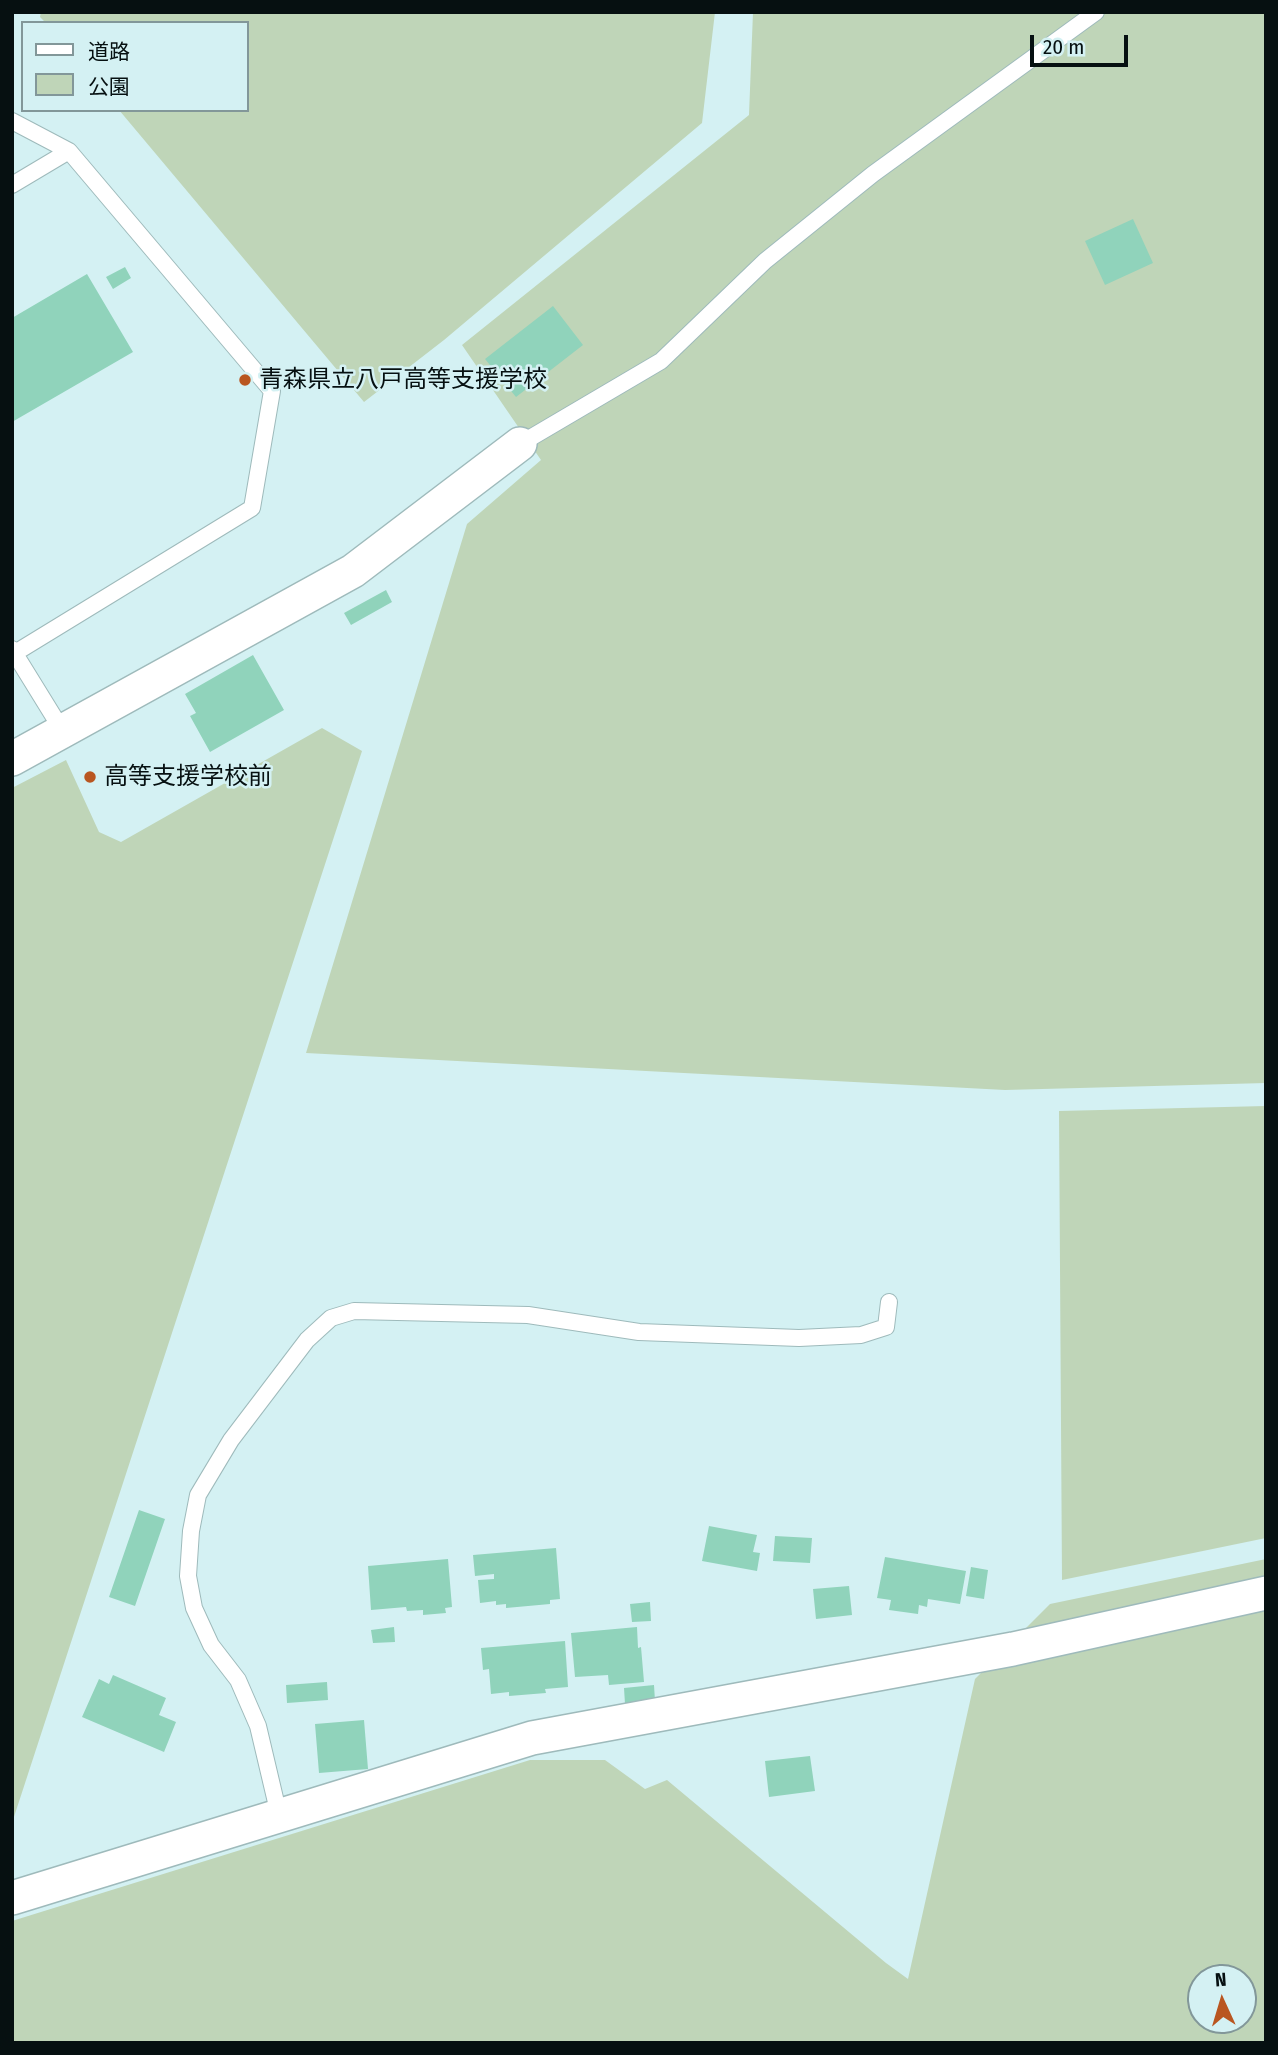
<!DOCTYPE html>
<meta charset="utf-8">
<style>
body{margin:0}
#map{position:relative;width:1278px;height:2055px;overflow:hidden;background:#d4f1f3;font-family:"Fira Sans Condensed","Noto Sans JP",sans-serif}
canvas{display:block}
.frame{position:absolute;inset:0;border:14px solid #061011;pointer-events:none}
.legend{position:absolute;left:21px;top:21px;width:228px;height:91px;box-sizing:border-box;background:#d4f1f3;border:2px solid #829799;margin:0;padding:9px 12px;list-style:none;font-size:21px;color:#061011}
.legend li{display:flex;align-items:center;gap:14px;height:35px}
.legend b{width:35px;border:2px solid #829799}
.north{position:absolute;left:1187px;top:1964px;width:70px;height:70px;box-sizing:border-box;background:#d4f1f3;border:2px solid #829799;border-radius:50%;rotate:356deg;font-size:19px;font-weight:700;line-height:28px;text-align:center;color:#061011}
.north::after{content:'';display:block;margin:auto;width:24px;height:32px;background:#b95620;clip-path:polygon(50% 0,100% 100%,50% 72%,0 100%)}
.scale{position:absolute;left:1030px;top:35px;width:98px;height:32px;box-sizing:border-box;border:4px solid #061011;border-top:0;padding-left:9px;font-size:21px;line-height:24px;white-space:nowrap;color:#061011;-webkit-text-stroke:5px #d4f1f3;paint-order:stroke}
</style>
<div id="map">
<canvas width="1278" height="2055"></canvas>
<div class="frame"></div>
<ul class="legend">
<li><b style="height:9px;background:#fff"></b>道路</li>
<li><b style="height:19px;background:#bfd5b8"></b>公園</li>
</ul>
<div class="north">N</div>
<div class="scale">20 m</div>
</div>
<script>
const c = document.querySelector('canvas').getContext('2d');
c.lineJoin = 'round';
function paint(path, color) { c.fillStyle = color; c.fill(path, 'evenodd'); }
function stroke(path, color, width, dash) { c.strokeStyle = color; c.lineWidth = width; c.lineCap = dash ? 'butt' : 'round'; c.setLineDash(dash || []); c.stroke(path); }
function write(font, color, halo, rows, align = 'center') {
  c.font = font + ' "Fira Sans Condensed","Noto Sans JP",sans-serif'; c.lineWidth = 5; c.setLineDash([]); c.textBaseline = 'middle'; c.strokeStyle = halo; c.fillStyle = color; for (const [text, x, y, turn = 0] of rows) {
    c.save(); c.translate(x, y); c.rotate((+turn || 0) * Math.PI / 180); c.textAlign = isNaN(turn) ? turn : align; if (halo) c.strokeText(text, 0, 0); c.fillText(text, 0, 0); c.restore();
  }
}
const green = new Path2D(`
 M41 12H715L702 123 444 340 364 402 119 110H247V23H46L40 17Z
 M753 12H1266V1083L1005 1090 306 1053 467 524 541 460 462 345 749 115Z
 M322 728 362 751 12 1823V788L66 760 99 832 121 842Z
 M1266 1106V1538L1062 1580 1059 1111Z
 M1266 1559V2043H12V1921L530 1760H605L645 1789 667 1780 886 1963 908 1979 975 1679 1050 1604ZM1201 1978H1243V2020H1201Z`);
const building = new Path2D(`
 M1133 219 1153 263 1105 285 1085 241Z
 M125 267 131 278 113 289 106 277Z
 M87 274 133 352 12 422V318Z
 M553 306 583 345 516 397 485 359Z
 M386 590 392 602 351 625 344 613Z
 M253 655 284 710 210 752 190 716 196 713 185 694Z
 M139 1510 165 1519 135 1606 109 1597Z
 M709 1526 757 1535 753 1552 760 1553 757 1571 702 1561Z
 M775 1536 812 1538 810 1563 773 1561Z
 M556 1548 560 1599 550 1600V1604L506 1608V1604L496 1605V1601L480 1603 478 1580 494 1579V1574L475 1576 473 1555Z
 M885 1557 966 1571 960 1604 928 1599 927 1607 919 1605 918 1614 889 1610 891 1600 877 1598Z
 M448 1559 452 1607 445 1608 446 1613 423 1615V1610L407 1611 406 1607 371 1610 368 1566Z
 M971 1567 988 1570 984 1599 966 1596Z
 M849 1586 852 1615 816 1619 813 1589Z
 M650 1602 651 1621 632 1622 630 1604Z
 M394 1627 395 1642 373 1643 371 1630Z
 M637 1627 638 1648 641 1647 644 1682 609 1685 608 1675 575 1677 571 1633Z
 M565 1641 568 1687 545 1689 546 1693 509 1696V1692L491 1694 489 1669 483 1670 481 1648Z
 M113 1675 166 1698 159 1715 176 1722 164 1752 82 1717 99 1679 109 1684Z
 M327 1682 328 1700 287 1703 286 1685Z
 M654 1685 655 1701 625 1704 624 1688Z
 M364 1720 368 1769 319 1773 315 1724Z
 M810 1756 815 1791 769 1797 765 1761Z`);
const lane = new Path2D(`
 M12 121 69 151 272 391 252 508 15 653
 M12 185 69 151
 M520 444 661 361 765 261 873 174 1096 12
 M12 649 62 730
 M279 1815 258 1726 238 1680 211 1645 194 1608 188 1576 191 1531 198 1495 231 1440 307 1340 331 1318 354 1311 528 1315 639 1332 799 1338 861 1335 886 1327 889 1302`);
const street = new Path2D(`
 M12 759 353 571 520 444
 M12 1898 532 1738 1013 1649 1266 1593`);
const markers = [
 [245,380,7,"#b95620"],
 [90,777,7,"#b95620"]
];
const poiNames = [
 ["青森県立八戸高等支援学校",259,380],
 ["高等支援学校前",104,777]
];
paint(green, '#bfd5b8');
paint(building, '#90d3bb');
stroke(lane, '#9ebabb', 18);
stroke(street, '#9ebabb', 36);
stroke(lane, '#fff', 16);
stroke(street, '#fff', 33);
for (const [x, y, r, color] of markers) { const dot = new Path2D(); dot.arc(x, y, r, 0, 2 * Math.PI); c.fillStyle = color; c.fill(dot); stroke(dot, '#d4f1f3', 2.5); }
write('24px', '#061011', '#d4f1f3', poiNames, 'left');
</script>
